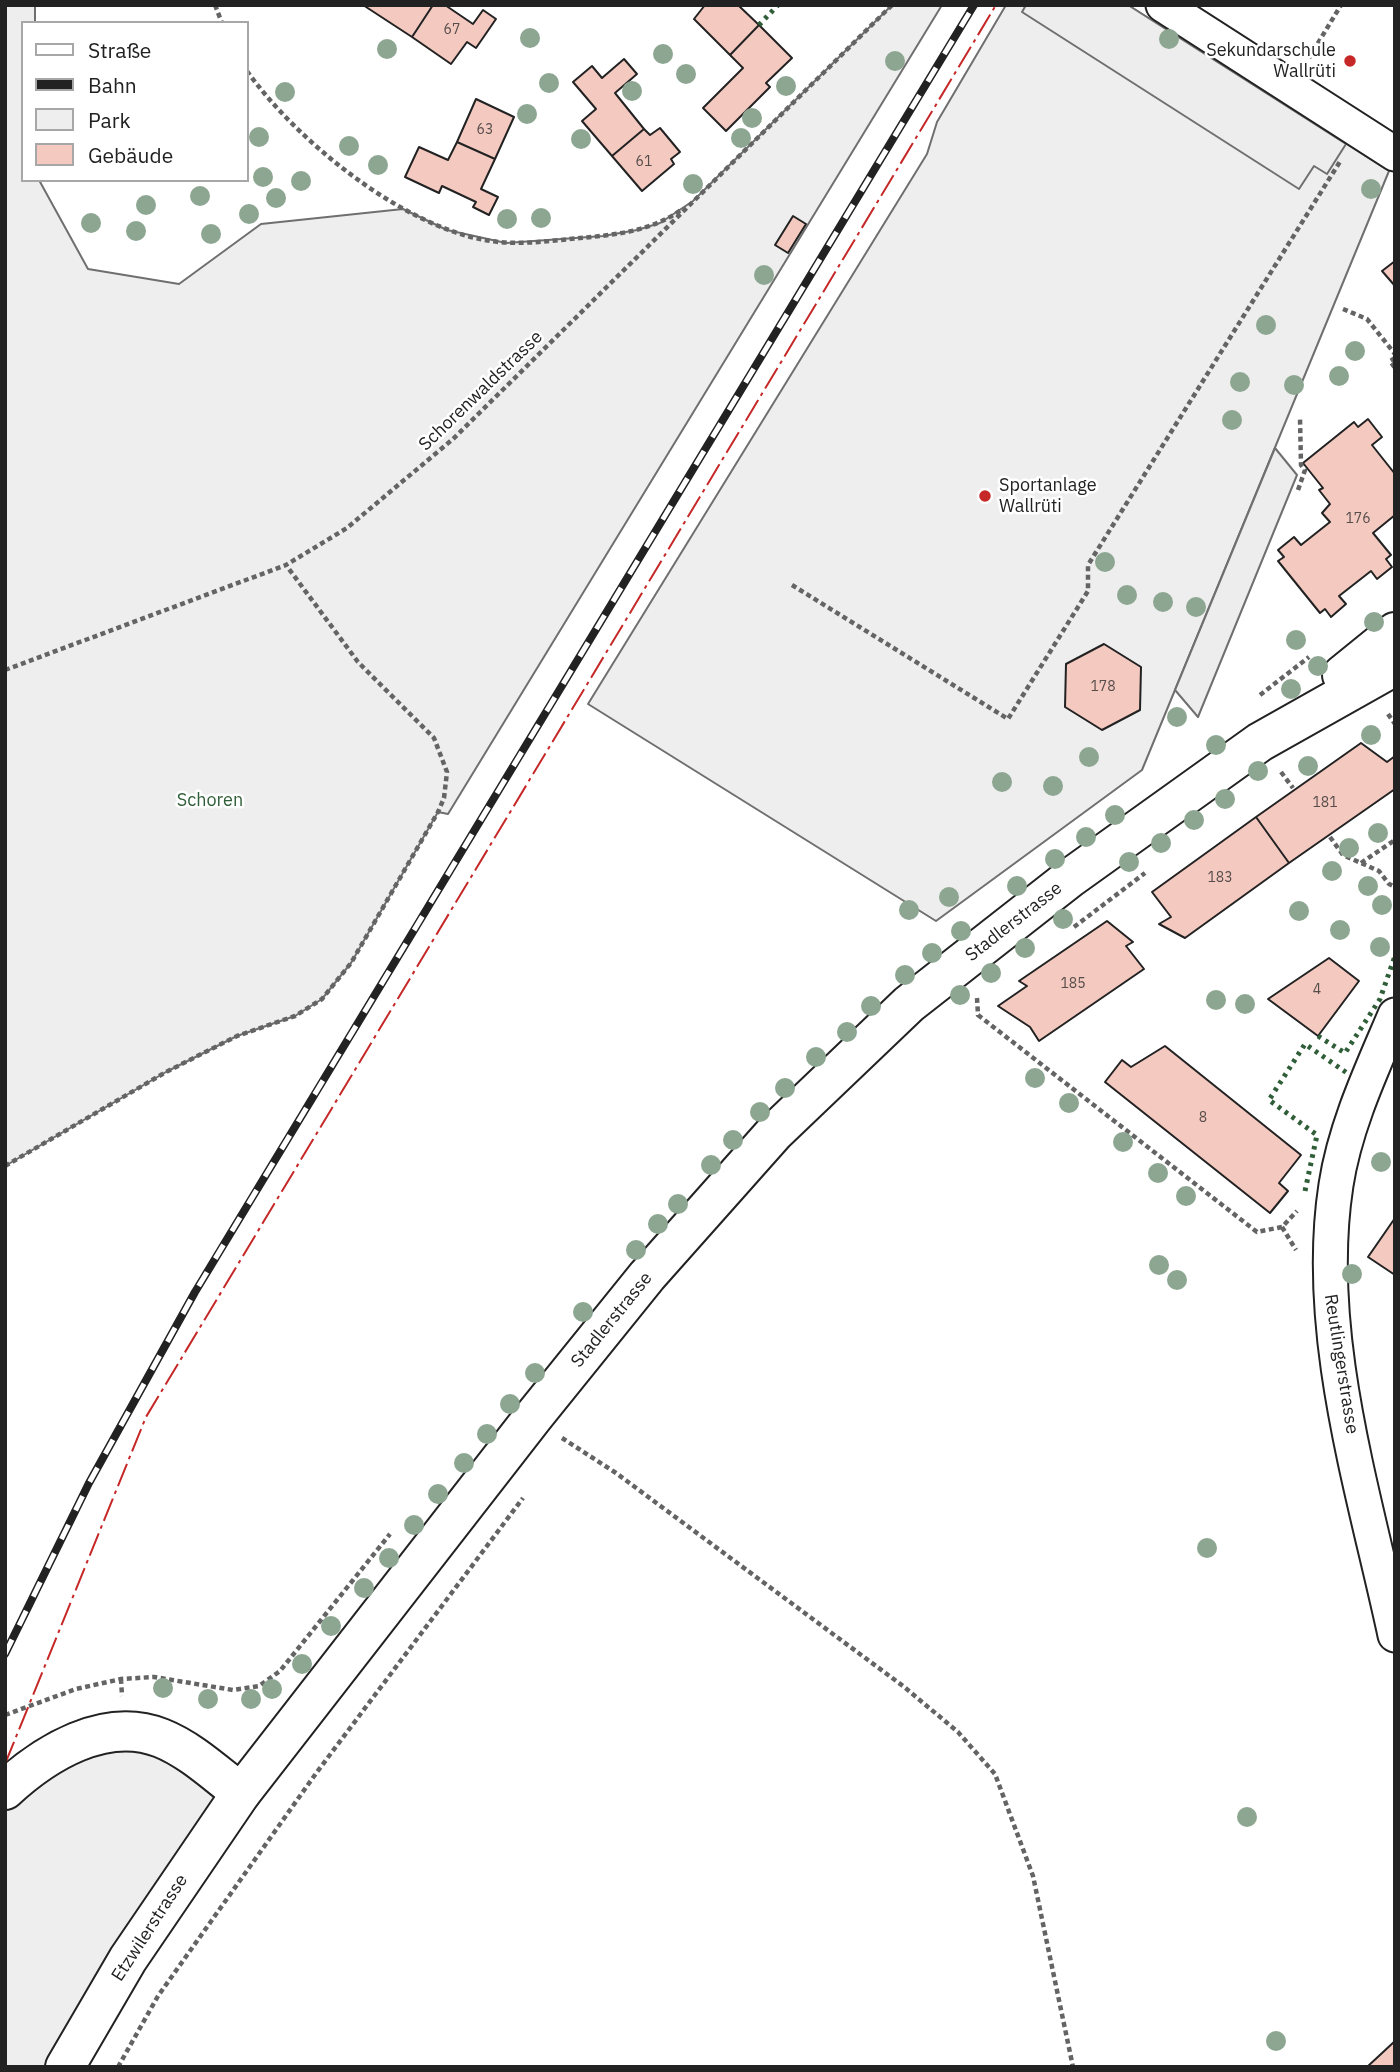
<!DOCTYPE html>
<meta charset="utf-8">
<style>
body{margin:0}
#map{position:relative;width:1400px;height:2072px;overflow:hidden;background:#fff;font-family:"IBM Plex Sans",sans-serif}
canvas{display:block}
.frame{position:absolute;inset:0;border:7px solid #222;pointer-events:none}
.legend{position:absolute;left:21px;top:21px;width:228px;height:161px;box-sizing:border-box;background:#fff;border:2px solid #a7a7a7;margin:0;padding:9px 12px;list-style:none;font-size:21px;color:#222}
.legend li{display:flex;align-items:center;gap:14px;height:35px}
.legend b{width:35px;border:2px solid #a7a7a7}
</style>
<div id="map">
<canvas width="1400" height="2072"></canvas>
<div class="frame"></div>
<ul class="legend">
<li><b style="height:9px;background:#fff"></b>Straße</li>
<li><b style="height:9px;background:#222"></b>Bahn</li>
<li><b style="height:19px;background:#eee"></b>Park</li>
<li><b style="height:19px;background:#f3c9c0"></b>Gebäude</li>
</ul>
</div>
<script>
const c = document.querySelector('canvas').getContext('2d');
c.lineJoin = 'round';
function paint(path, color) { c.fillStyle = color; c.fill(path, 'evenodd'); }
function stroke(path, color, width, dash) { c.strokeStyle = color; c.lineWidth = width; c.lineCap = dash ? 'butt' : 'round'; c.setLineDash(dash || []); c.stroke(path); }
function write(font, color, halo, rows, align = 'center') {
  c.font = font + ' "IBM Plex Sans",sans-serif'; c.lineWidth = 5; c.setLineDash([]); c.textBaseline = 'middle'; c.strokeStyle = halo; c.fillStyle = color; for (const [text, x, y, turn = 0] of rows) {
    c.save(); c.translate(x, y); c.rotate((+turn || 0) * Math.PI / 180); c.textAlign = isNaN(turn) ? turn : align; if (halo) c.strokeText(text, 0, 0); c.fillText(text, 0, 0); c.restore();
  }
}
const green = new Path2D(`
 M5 5H35V23H23V180H39L88 269 179 284 261 224 403 209 447 230 506 243 603 236 637 230 660 223 693 201 892 5H942L448 814 438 812 351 963 322 999 295 1016 237 1036 166 1072 5 1166Z
 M1006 5H1128L1389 171 1142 770 936 921 588 704 927 154 937 122Z
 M125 1732 241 1793 65 2067H5V1790Z`);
const parking = new Path2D(`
 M1026 5H1128L1346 144 1327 174 1314 166 1299 189 1022 12Z
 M1275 448 1297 475 1198 717 1175 690Z`);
const building = new Path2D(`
 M363 5H433L412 37Z
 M433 5H445L473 24 483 10 496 19 476 48 467 42 451 64 412 37Z
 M705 5H738L759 25 730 55 694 19Z
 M759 25 792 58 766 83 770 87 726 131 703 108 743 68 730 55Z
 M624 59 637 74 615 93 644 129 612 156 582 121 596 109 573 82 592 66 602 78Z
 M476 99 514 117 495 159 457 142Z
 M660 128 680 152 671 159 674 164 642 191 612 156 644 129 650 135Z
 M457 142 495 159 481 189 498 197 489 215 473 207 476 202 442 186 439 193 405 177 419 147 448 160Z
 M793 216 806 224 788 253 775 245Z
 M1395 261V286L1382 271Z
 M1368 419 1382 437 1372 445 1395 474V515L1373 533 1391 555 1386 559 1392 567 1377 579 1371 571 1339 596 1346 604 1331 617 1325 609 1320 613 1278 561 1284 557 1278 550 1294 537 1301 545 1330 522 1322 513 1330 504 1319 490 1323 488 1303 463 1354 422 1358 427Z
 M1104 644 1141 667 1140 710 1102 730 1065 707 1066 664Z
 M1361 743 1387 762 1395 756V789L1289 863 1256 817Z
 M1256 817 1289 863 1185 938 1159 924 1171 917 1152 892Z
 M1107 921 1133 942 1126 946 1144 969 1039 1041 1030 1027 998 1006 1027 986 1019 981Z
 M1329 958 1359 981 1318 1036 1268 999Z
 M1165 1046 1301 1155 1279 1183 1288 1191 1270 1213 1105 1082 1122 1060 1131 1067Z
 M1395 1218V1275L1368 1257Z
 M1395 2041V2067H1367Z`);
const path = new Path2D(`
 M215 5 222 23
 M1309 58 1341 5
 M247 71C296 140 400 225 485 240 516 246 549 241 580 238 615 235 652 231 681 210
 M1343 309 1367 319 1395 354
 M1395 358 1390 361 1395 368
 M1298 490 1305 470 1301 465 1300 418
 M792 585 1008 719 1088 591V565L1341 160
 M5 670 286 565 347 528 453 439 892 5
 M1260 695 1309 657
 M1388 714 1395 724
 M1281 772 1293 788
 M1330 837 1343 855 1379 871 1389 884 1395 887
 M1361 863 1395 840
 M1074 927 1145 873
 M977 998 978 1015 1257 1232 1282 1227 1297 1211
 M5 1166 166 1072 237 1036 295 1016 322 999 351 963 438 812 444 798 447 772 434 738 358 662 286 565
 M1282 1227 1296 1250
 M562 1438 616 1473 903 1686 958 1732 995 1774 1033 1876 1073 2067
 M121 1679 122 1696
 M5 1715 76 1689 121 1679 154 1677 233 1690 259 1686 280 1671 390 1534
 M118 2067 158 1996 317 1772 523 1498`);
const minor = new Path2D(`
 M1163 5 1395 154
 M1395 1015C1372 1069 1345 1126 1336 1185 1313 1333 1364 1491 1395 1635`);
const tertiary = new Path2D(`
 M5 1790C45 1753 105 1716 161 1738 191 1750 216 1774 241 1793`);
const secondary = new Path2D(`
 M1342 675 1395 632
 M65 2067 128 1959 241 1793 534 1416 647 1276 775 1132 909 1004 1070 878 1260 742 1395 666`);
const rail = new Path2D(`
 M5 1654 89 1483 195 1292 974 5`);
const hedge = new Path2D(`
 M759 25 778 5
 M1318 1036 1345 1053 1380 999 1395 956
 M1305 1191 1317 1135 1269 1100 1305 1044 1347 1073`);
const power = new Path2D(`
 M5 1764 146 1417 996 5`);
const trees = [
 [530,38],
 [1169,39],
 [387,49],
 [663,54],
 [895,61],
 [686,74],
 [549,83],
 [786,86],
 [632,91],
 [285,92],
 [527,114],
 [752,118],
 [259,137],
 [741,138],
 [581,139],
 [349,146],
 [378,165],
 [263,177],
 [301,181],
 [693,184],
 [1371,189],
 [200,196],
 [276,198],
 [146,205],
 [249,214],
 [541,218],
 [507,219],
 [91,223],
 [136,231],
 [211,234],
 [764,275],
 [1266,325],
 [1355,351],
 [1339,376],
 [1240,382],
 [1294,385],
 [1232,420],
 [1105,562],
 [1127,595],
 [1163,602],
 [1196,607],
 [1374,622],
 [1296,640],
 [1318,666],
 [1291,689],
 [1177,717],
 [1371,735],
 [1216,745],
 [1089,757],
 [1308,766],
 [1258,771],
 [1002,782],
 [1053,786],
 [1225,799],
 [1115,815],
 [1194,820],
 [1378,833],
 [1086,837],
 [1161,843],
 [1349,848],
 [1055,859],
 [1129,862],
 [1332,871],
 [1017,886],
 [1368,886],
 [949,897],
 [1382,905],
 [909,910],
 [1299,911],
 [1063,919],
 [1340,930],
 [961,931],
 [1380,947],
 [1025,948],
 [932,953],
 [991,973],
 [905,975],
 [960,995],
 [1216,1000],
 [1245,1004],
 [871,1006],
 [847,1032],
 [816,1057],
 [1035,1078],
 [785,1088],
 [1069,1103],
 [760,1112],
 [733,1140],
 [1123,1142],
 [1381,1162],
 [711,1165],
 [1158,1173],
 [1186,1196],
 [678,1204],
 [658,1224],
 [636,1250],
 [1159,1265],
 [1352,1274],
 [1177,1280],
 [583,1312],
 [535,1373],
 [510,1404],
 [487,1434],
 [464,1463],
 [438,1494],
 [414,1525],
 [1207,1548],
 [389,1558],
 [364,1588],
 [331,1626],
 [302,1664],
 [163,1688],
 [272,1689],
 [208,1699],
 [251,1699],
 [1247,1817],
 [1276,2041]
];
const markers = [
 [1350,61,7,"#c62828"],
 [985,496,7,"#c62828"]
];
const numberNames = [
 ["67",452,30],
 ["63",485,130],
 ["61",644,162],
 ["176",1358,519],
 ["178",1103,687],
 ["181",1325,803],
 ["183",1220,878],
 ["185",1073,984],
 ["4",1317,990],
 ["8",1203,1118]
];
const poiNames = [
 ["Sekundarschule",1336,51],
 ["Wallrüti",1336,72],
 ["Sportanlage",999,486,"left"],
 ["Wallrüti",999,507,"left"]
];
const streetNames = [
 ["Schorenwaldstrasse",481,391,-44],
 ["Stadlerstrasse",1014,922,-38],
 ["Stadlerstrasse",612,1320,-51],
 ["Reutlingerstrasse",1341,1364,81],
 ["Etzwilerstrasse",150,1928,-57]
];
const parkNames = [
 ["Schoren",210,801]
];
paint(green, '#eee');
stroke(green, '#6f6f6f', 2);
paint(parking, '#ededed');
stroke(parking, '#6f6f6f', 2);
paint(building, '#f3c9c0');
stroke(building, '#222', 2);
stroke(minor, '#222', 37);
stroke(tertiary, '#222', 42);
stroke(secondary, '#222', 42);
stroke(path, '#646464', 4.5, [5, 3.5]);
stroke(minor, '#fff', 33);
stroke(tertiary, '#fff', 38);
stroke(secondary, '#fff', 38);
stroke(rail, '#222', 8);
stroke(rail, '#fff', 5, [16]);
stroke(hedge, '#2f5e38', 5, [3.5, 5]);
stroke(power, '#c62828', 2, [24, 5, 3.5, 5]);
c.fillStyle = '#8da692';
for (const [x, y] of trees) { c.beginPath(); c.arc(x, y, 10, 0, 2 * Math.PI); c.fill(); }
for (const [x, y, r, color] of markers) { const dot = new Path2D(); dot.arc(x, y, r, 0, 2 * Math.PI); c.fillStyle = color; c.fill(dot); stroke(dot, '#fff', 2.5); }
write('14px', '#564c4a', null, numberNames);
write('18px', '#222', '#fff', poiNames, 'right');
write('18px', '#222', '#fff', streetNames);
write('18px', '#2f5e38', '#fff', parkNames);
</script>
